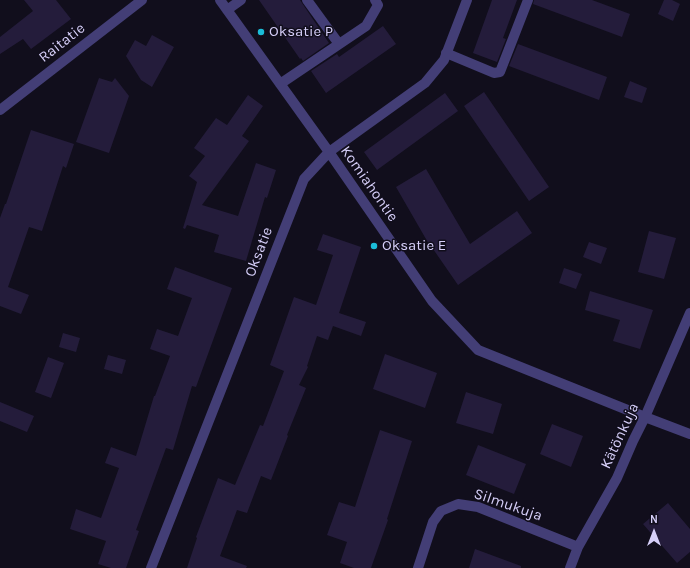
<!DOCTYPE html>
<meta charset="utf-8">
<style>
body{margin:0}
#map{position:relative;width:690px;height:568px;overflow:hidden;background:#110e1c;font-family:Karla,sans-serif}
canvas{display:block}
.north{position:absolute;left:634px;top:512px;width:40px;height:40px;-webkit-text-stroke:3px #110e1c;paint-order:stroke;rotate:0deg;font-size:11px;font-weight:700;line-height:16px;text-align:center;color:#d6cff9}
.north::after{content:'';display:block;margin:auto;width:14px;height:18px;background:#d6cff9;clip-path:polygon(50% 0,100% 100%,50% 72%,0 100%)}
</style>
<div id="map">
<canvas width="690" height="568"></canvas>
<div class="north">N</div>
</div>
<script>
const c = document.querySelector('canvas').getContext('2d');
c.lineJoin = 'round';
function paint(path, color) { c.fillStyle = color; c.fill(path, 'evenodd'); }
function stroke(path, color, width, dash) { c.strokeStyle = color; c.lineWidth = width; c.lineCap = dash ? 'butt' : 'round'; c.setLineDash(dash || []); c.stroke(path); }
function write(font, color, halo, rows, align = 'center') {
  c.font = font + ' Karla,sans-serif'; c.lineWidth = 3; c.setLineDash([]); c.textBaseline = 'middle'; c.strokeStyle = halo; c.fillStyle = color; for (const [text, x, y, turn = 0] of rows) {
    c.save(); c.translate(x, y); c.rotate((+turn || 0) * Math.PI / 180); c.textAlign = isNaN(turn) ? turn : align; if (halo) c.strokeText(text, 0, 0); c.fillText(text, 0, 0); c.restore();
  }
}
const building = new Path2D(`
 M24 0H56L71 19 31 49 23 39 0 54V37L33 11Z
 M259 0H300L329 43 303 61 301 58 300 59Z
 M492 0H517L503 38 506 39 497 62 473 53Z
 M534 0H592L630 14 622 37 533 4Z
 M664 0H672L680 4 673 21 658 14Z
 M383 26 396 44 326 93 311 71 337 54 339 57Z
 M152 35 174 47 152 87 141 80 126 56 135 40 146 46Z
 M518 44 607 77 599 100 509 66Z
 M99 78 112 82 115 78 129 96 109 153 76 142Z
 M630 81 647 88 642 103 624 97Z
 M484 92 549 187 529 201 464 106Z
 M445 93 458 111 377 170 364 152Z
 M248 95 263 106 242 136 249 141 202 205 238 216 256 163 276 170 267 198 265 197 246 261 214 252 219 235 187 225 185 229 183 228 197 182 189 176 205 156 194 148 216 118 227 125Z
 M31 130 74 144 66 168 63 166 42 231 29 227 8 287 29 295 21 314 0 306V218L5 204H6Z
 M426 169 470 244 517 211 532 233 458 285 431 246H430L396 187Z
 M649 231 676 238 664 279 638 272Z
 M323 234 361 247 339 313 366 322 361 336 333 326 328 340 317 336 307 366 308 367 299 385 306 388 287 435 288 436 271 480 261 476 247 513 237 510 220 556 247 566 246 568H187L197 538 196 537 218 478 235 485 260 425 263 426 284 371 270 365 294 297 316 305 333 255 317 250Z
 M589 242 607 248 601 264 583 257Z
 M175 267 232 288 196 387 192 386 173 450 166 448 136 530 139 531 126 568H111L98 564 106 541 70 529 76 509 101 518 119 468 105 463 111 447 136 456 154 396H155L170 356 150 349 157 329 178 336 192 298 167 289Z
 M564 268 582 274 576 289 559 283Z
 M590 291 653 310 640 349 613 341 620 320 585 310Z
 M63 333 80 338 76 352 59 347Z
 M385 354 437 373 425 408 373 389Z
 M108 355 126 360 122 374 104 369Z
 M48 357 64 363 51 398 35 392Z
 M466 392 502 404 493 434 456 423Z
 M0 402 34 416 27 432 0 421Z
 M552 424 583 436 571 467 540 454Z
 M380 430 412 441 387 519 388 520 371 568H354L340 563 347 542 327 535 339 502 355 507Z
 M478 445 526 464 514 494 466 475Z
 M668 503 690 529V552L677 563 643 524Z
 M475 549 521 566V568H469Z`);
const minor = new Path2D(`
 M220 0 329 152 432 301 478 350 645 417 690 434
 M307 0 339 44
 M227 10 241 0
 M446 53 494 73 500 72 528 0
 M280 84 366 26 378 5 375 0
 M0 110 142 0
 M151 568 304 179 329 152 425 83 444 60 467 0
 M418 568 433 522 441 511 458 504 478 507 578 547
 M570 568 578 547 617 478 633 441 645 417 690 313`);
const markers = [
 [261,32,4,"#1bbdd9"],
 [374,246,4,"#1bbdd9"]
];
const poiNames = [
 ["Oksatie P",269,32],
 ["Oksatie E",382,246]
];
const streetNames = [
 ["Raitatie",62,43,-38],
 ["Komiahontie",369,184,55],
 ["Oksatie",259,252,-69],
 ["Kätönkuja",620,436,-65],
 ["Silmukuja",508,505,19]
];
paint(building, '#241c3b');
stroke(minor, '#433e76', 10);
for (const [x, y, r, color] of markers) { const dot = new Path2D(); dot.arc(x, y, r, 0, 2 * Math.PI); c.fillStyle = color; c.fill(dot); stroke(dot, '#110e1c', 1.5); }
write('15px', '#d6cff9', '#110e1c', poiNames, 'left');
write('15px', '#d6cff9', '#110e1c', streetNames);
</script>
